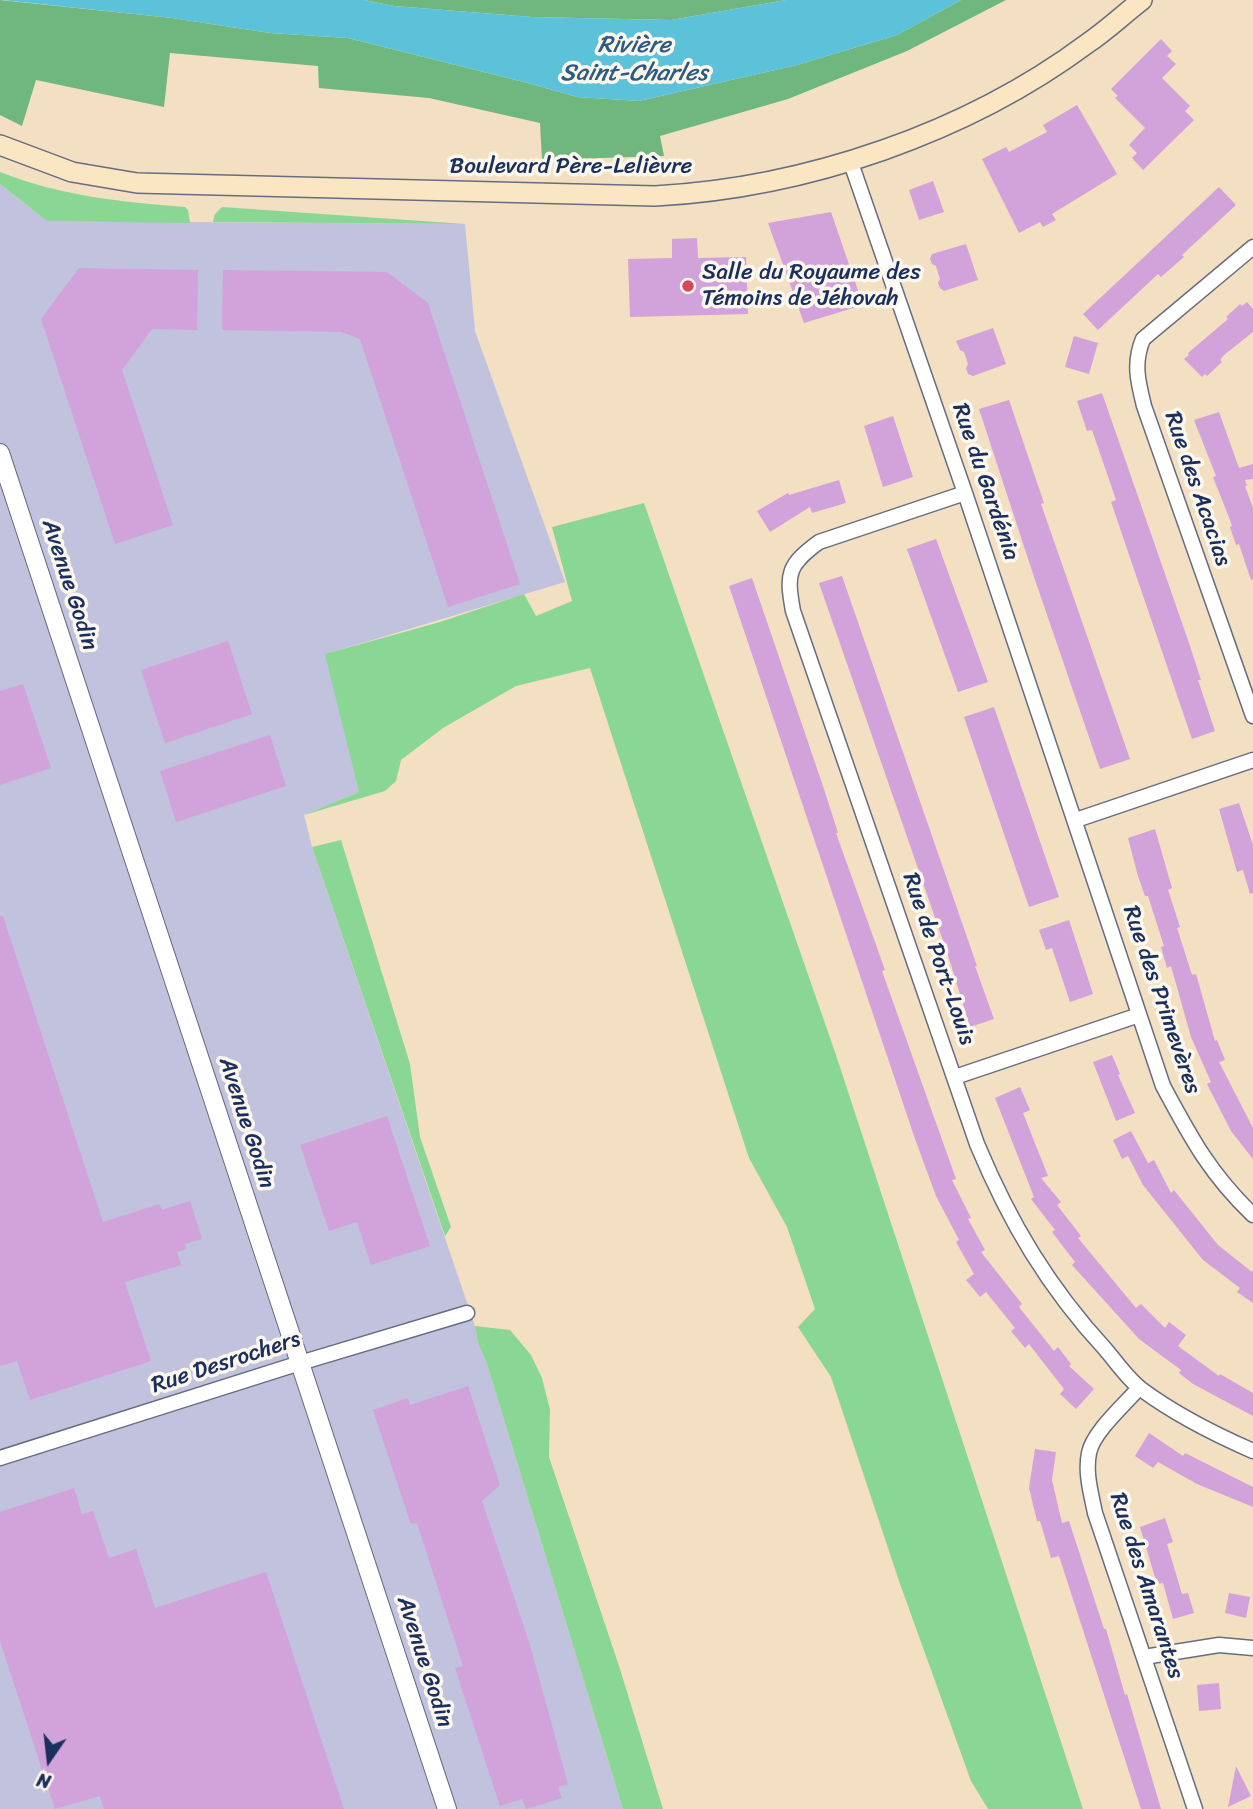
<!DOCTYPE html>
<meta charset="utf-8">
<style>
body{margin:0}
#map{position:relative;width:1253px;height:1809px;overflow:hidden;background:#f3dfc2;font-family:Sriracha,sans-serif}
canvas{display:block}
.north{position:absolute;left:14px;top:1725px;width:70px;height:70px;-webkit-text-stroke:5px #fbf7ec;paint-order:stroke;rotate:194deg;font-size:19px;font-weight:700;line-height:28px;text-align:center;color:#1b2f5e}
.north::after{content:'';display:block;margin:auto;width:24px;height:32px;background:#1b2f5e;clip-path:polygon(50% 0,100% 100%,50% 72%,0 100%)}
</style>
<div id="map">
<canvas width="1253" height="1809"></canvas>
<div class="north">N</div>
</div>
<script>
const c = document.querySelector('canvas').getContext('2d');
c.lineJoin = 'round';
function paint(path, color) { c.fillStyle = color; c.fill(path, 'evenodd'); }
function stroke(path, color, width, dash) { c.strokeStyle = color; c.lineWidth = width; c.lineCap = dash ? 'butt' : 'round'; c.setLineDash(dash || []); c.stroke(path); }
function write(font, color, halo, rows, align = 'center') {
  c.font = font + ' Sriracha,sans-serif'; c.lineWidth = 7; c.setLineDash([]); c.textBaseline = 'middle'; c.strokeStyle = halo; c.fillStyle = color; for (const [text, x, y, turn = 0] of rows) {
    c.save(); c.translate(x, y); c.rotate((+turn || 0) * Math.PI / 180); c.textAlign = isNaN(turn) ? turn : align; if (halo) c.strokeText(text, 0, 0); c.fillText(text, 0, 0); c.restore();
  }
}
const industrial = new Path2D(`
 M0 184 47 221 465 224 475 331 565 582 326 654 359 792 304 815 312 847 475 1326 478 1343 487 1364 623 1809H0Z`);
const green = new Path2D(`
 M0 172C61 196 121 202 185 207L188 210 190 223 47 221 0 184Z
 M222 207 465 224 213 222 215 214Z
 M644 503 836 1055 1083 1809H988L971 1781 899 1581 831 1377 798 1327 815 1309 787 1227 749 1158 590 668 516 686 443 728 401 760 396 781 385 791 304 815 359 792 325 654 440 622 524 594 536 616 572 601 552 527Z
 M341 840 410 1064 420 1137 451 1227 445 1236 312 847Z
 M475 1326 510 1330 531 1355 542 1378 550 1410 549 1457 620 1669 663 1809H623L487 1364 478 1343Z`);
const forest = new Path2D(`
 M0 0 172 18 270 33 348 38 528 83 577 97 639 101 797 65 897 35 961 0H1006L907 51 788 99 660 136 664 156 542 160 540 123 429 98 319 88 318 66 170 53 164 107 36 80 22 126 0 115Z
 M364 0H786L671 20 532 17 394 6Z`);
const water = new Path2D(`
 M3 0H364L394 6 532 17 671 20 786 0H961L897 35 797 65 639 101 577 97 528 83 348 38 270 33 172 18Z`);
const building = new Path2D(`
 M1161 39 1172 51 1167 56 1176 64 1162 78 1190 106 1185 111 1194 120 1143 170 1132 158 1137 153 1129 145 1145 128 1115 98 1118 96 1111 89Z
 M1077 105 1117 174 1052 214 1056 220 1043 227 1040 222 1019 233 982 159 1006 147 1009 152 1047 132 1043 125Z
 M933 181 944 212 919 220 909 190Z
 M1219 187 1236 205 1182 255 1184 257 1161 277 1158 274 1098 330 1083 314Z
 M831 212 863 305 804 323 768 223Z
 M697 238 698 258 746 257 748 314 630 317 628 259 672 258V239Z
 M966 244 978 280 944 291 940 288 938 283 940 279 936 266 932 264 930 259 932 254Z
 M79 268 198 270 197 330 152 329 122 370 173 525 115 544 41 319Z
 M223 270 387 272 428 303 520 584 448 607 360 339 341 332 222 330Z
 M1247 302 1253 309V332L1224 355 1220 360 1222 362 1207 376 1205 374 1202 377 1184 359 1189 355 1188 353 1228 319 1226 317 1240 304 1242 306Z
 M993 328 1006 364 973 376 968 374 966 368 968 364 964 352 960 350 956 341Z
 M1074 336 1098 343 1089 374 1065 367Z
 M1102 393 1189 643 1201 680H1198L1215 731 1192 739 1111 502 1116 500 1092 430 1087 431 1077 401Z
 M1009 400 1044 503 1041 504 1130 759 1100 769 1034 577 979 409Z
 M1219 412 1239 468 1253 464V479L1245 480 1247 486H1245L1253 508V579L1251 580 1239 544 1236 545 1230 527 1232 526 1230 520 1213 477 1216 476 1194 420Z
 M893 416 913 477 883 487 864 426Z
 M839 480 846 503 812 513 810 507 770 532 757 511 788 493 789 495Z
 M936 539 988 682 958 692 907 549Z
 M842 576 977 966H975L994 1019 970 1027 948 955 819 583Z
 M752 578 824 789 838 833H836L885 970 882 971 956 1179 952 1180 971 1218 968 1219 985 1250 981 1252 1022 1304 1019 1307 1054 1351 1058 1347 1071 1364 1069 1366 1094 1389 1076 1409 1060 1394 1064 1389 1029 1344 1025 1348 1011 1331 1015 1328 986 1292 980 1297 966 1280 974 1274 956 1242 959 1240 936 1196 914 1136 729 586Z
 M228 641 252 714 165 743 141 670Z
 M23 684 51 768 0 785V691Z
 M994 707 1059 897 1029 907 964 717Z
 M270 735 286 786 176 822 160 771Z
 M1239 803 1253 845V893L1250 894 1243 870 1237 872 1219 809Z
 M1155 829 1172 888 1168 890 1180 927 1177 928 1192 975 1196 974 1215 1041 1217 1040 1225 1060 1219 1062 1253 1128V1159L1231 1131 1207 1084 1211 1082 1191 1037 1171 966 1167 968 1161 947 1164 946 1148 896H1145L1138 876 1128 838Z
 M0 916H3L103 1222 159 1204 162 1210 190 1201 202 1239 185 1244 187 1249 177 1252 181 1265 125 1282 151 1361 30 1400 17 1361 0 1366Z
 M1069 920 1093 994 1070 1002 1052 948 1046 950 1039 930Z
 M1112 1055 1120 1074 1118 1075 1135 1113 1116 1121 1093 1062Z
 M1020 1087 1030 1110 1023 1113 1048 1176 1041 1178 1061 1202 1057 1205 1081 1236 1078 1238 1136 1308 1141 1304 1165 1328 1169 1322 1186 1335 1178 1346 1219 1376 1220 1374 1253 1393V1416L1193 1384 1179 1373 1181 1370 1139 1339 1072 1265 1075 1262 1052 1232 1055 1230 1031 1199 1034 1197 995 1098Z
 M387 1116 430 1246 371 1265 357 1222 329 1231 300 1145Z
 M1131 1131 1148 1163 1154 1160 1171 1193 1174 1190 1218 1245 1252 1272 1253 1270V1303L1237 1292 1240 1288 1203 1260 1143 1185 1128 1156 1122 1159 1113 1140Z
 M468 1386 500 1485 482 1501 530 1645 568 1784 558 1787 562 1798 526 1809 522 1799 500 1806 455 1668 463 1666 417 1523 411 1524 373 1410 408 1398 410 1405Z
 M1149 1433 1183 1456 1185 1453 1253 1487V1507L1197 1484 1158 1462 1153 1468 1135 1456Z
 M1035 1449 1056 1452 1052 1480 1062 1523 1069 1521 1104 1629H1106L1125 1695 1127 1694 1161 1809H1141L1059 1556 1051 1558 1040 1521H1037L1029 1488Z
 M74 1488 82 1514 93 1511 109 1558 136 1549 155 1608 266 1572 344 1809H104L100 1796 55 1809 0 1641V1512Z
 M1165 1518 1173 1542 1167 1544 1182 1594 1188 1593 1194 1613 1173 1619 1163 1583 1157 1584 1140 1527Z
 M1229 1593 1250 1597 1246 1618 1225 1613Z
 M1219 1683 1221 1709 1199 1711 1197 1685Z
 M1236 1766 1251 1796 1228 1807Z`);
const minor = new Path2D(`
 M850 160 965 493 1163 1086C1191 1138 1210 1174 1253 1215
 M1253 247 1143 339C1133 363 1138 382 1144 406L1253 716
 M965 493 819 542C788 565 786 573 793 611L977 1144C1010 1223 1048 1287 1106 1350 1117 1363 1128 1379 1141 1389 1176 1415 1214 1434 1253 1451
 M1076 820 1253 760
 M955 1077 1139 1015
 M1139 1388C1125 1404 1093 1432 1089 1453 1085 1473 1091 1493 1095 1513L1195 1809
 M0 1458 300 1363 467 1313
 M1144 1657 1219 1645 1253 1648`);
const tertiary = new Path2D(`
 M0 453 447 1809`);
const secondary = new Path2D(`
 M0 145 72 172 137 183 655 196C806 188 967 133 1088 43 1107 30 1124 14 1142 0`);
const markers = [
 [688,286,7,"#d1495b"]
];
const streetNames = [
 ["Boulevard Père-Lelièvre",571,167],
 ["Rue du Gardénia",985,482,71],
 ["Rue des Acacias",1197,489,71],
 ["Avenue Godin",69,585,72],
 ["Rue de Port-Louis",938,959,71],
 ["Rue des Primevères",1161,1000,71],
 ["Avenue Godin",246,1123,72],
 ["Rue Desrochers",226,1363,-18],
 ["Rue des Amarantes",1146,1586,72],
 ["Avenue Godin",424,1662,72]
];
const poiNames = [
 ["Salle du Royaume des",702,273],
 ["Témoins de Jéhovah",702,299]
];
const waterNames = [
 ["Rivière",634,46],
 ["Saint-Charles",634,74]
];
paint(industrial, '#c1c2dd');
paint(green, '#8ad694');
paint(forest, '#6fb77e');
paint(water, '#5cc2da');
paint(building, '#d2a2da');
stroke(minor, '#676d81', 17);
stroke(tertiary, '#676d81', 20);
stroke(secondary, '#676d81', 22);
stroke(minor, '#fff', 14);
stroke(tertiary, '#fff', 18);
stroke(secondary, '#fbe6c4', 19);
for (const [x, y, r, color] of markers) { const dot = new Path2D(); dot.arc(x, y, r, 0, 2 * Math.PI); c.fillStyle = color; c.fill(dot); stroke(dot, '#fbf7ec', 2.5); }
write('23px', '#1b2f5e', '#fbf7ec', streetNames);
write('23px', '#1b2f5e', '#fbf7ec', poiNames, 'left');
write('italic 24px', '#2e5b83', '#fbf7ec', waterNames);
</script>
